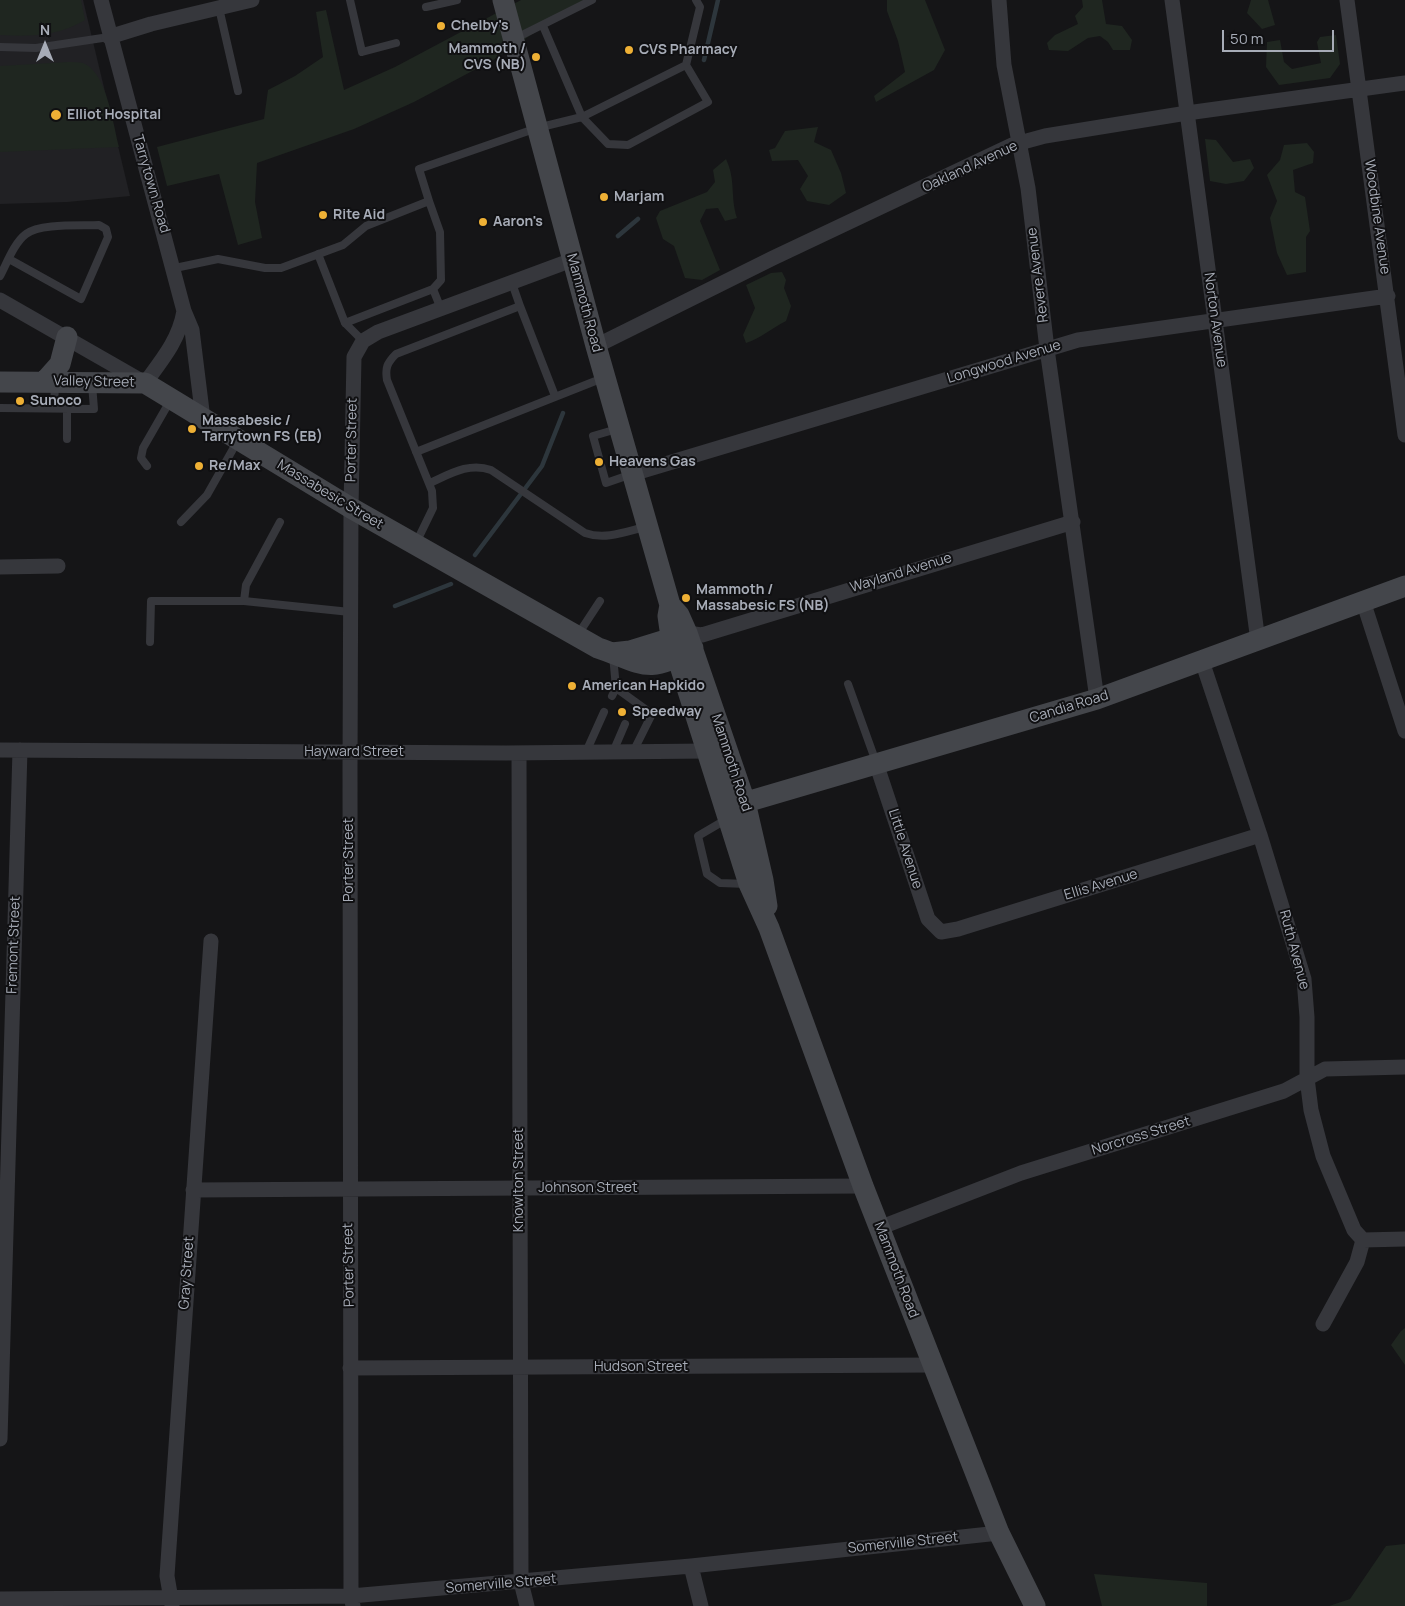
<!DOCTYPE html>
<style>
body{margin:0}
#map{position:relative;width:1405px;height:1606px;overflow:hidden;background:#151517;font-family:Manrope,sans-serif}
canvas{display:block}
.north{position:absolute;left:20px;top:20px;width:50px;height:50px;-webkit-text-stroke:4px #101012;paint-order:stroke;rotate:0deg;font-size:14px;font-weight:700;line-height:20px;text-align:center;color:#a7acb7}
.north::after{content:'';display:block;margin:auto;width:18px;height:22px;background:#a7acb7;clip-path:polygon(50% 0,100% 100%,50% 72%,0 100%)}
.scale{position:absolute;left:1222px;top:30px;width:112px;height:22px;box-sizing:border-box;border:2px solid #a7acb7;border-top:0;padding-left:6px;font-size:15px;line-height:18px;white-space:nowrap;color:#a7acb7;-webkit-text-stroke:4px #101012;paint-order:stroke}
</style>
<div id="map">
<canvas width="1405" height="1606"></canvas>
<div class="north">N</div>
<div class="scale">50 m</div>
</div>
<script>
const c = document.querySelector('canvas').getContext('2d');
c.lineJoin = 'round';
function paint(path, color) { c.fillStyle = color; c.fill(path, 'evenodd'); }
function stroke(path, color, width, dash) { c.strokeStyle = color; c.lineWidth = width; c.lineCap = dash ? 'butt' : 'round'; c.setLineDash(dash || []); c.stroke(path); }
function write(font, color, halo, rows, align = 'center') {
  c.font = font + ' Manrope,sans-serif'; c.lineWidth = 4; c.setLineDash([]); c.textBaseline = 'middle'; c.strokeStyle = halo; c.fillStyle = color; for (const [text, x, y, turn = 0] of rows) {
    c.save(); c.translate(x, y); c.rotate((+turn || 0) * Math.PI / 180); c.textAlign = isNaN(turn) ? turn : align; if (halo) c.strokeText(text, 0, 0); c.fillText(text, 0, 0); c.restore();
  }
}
const built = new Path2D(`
 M0 0H83L130 196 67 202 0 204Z`);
const green = new Path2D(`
 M0 0H81L85 20C58 36 31 37 0 35Z
 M521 0H595L534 33 493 60 414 102 354 129 257 163 255 202 262 238 238 245 219 174 167 186 157 147 264 119 268 90 295 76 323 57 316 12 326 10 344 90 395 67Z
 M887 0H925L945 50 934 70 876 102 874 96 905 72 898 41 887 11Z
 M1082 0H1102L1106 24 1122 26 1132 40 1130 50H1113L1108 42 1100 36 1088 38 1068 51 1049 50 1047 43 1055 35 1078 24 1075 16 1083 7Z
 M1251 0H1268L1275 25 1262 29 1247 13Z
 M1336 35 1340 64 1330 78 1279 85 1266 67 1267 42 1280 40 1284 62 1292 69 1321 63 1317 42 1320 37Z
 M68 62C72 62 79 62 83 63 107 72 113 125 119 147L0 152V66Z
 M818 127 814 142 831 150 841 173 846 193 829 205 807 201 800 189 808 176 798 160 772 161 769 150 775 148 785 131Z
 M1205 139 1216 140 1233 162 1250 159 1254 168 1244 181 1226 184 1210 181Z
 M1307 143 1314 152 1313 163 1293 170 1295 192 1305 197 1310 231 1306 237V272L1287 275 1277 253 1270 218 1277 201 1267 175 1280 160 1284 145Z
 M726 159C736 180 730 196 737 218L725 221 718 208 706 209 700 221 720 270 702 280 685 278 674 246 663 239 656 218 660 211 707 192 715 182 713 170Z
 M782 272 786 280 784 288 791 306 786 321C772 328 761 338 746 343L743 335 755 308 746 285 771 273Z
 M1405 1328V1365L1391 1345 1401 1331Z
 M1405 1544V1606H1329L1350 1599 1386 1546Z
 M1094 1574 1207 1583V1606H1102Z`);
const stream = new Path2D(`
 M704 60 718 0
 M618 236 638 219
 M475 555 542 466 563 413
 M395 606 451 584`);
const service = new Path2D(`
 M350 0 362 52 396 43
 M426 7 457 0
 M219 8 238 91
 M543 26 582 117 686 65
 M516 38 592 0
 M0 47 36 48 109 37
 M429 201 440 232 441 280 433 289
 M318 254 345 323 433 289 441 309
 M175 268 218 259 265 268H281L343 245 366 226 429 201 419 169 537 128 582 117 608 144 628 145 708 102 686 65 700 7 696 0
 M0 276C7 263 14 243 26 234 40 223 81 226 99 225L106 229 108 237 81 299 9 259
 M520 306 555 396
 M345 323 363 341
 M0 408 94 409 92 384
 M54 408 55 384
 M67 409V439
 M617 429 593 436 606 483 632 474
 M416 452 603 378
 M147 466 141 458 143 448 170 401
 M430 483C450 474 469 462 491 470L585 533C605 540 625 532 645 527
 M181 522 207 495 237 442
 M416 543 433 508 432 491 387 380C385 368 387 363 396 354L520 306 512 283
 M244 601 246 585 280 522
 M577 636 600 601
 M150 642 151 601H244L350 612
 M848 684 876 762
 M616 688 652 714 633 752
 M612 696 616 688 613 655
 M586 752 604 712
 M613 752 625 724
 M727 819 698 836 707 874 720 883 747 884`);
const minor = new Path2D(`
 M101 0 184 311 192 330 203 419
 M999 0 1004 65 1028 188 1047 349 1097 699
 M1172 0 1258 641
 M1347 0 1405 435
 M109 37 151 24 252 0
 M0 300 145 383C162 360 179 340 184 311
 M596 346 773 258 1012 145 1045 136 1187 113 1405 83
 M632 474 1078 340 1388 296
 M0 567 58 566
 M1363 601 1405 731
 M687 633 702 635 1073 522
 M1202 661 1260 835 1304 979 1307 1017V1078L1311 1110 1323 1156 1354 1230 1363 1240
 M0 750 506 753 708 751
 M519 753 521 1582 527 1606
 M876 763 928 919 941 932 958 929 1260 835
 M193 1190 863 1186
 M879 1228 1021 1173 1284 1091 1325 1069 1405 1067
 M1363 1240 1405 1239
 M1323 1324 1357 1262 1363 1240
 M350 1368 933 1365
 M0 1439 20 750
 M691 1566 701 1606
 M0 1599 351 1596 691 1566 999 1533
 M172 1605 167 1576 211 941
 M353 1606 351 1596 350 769 351 508 354 357 363 341 378 332 572 260`);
const secondary = new Path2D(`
 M503 0 596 346 670 605 668 616 671 637 749 884 769 928 863 1186 999 1533 1035 1606
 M0 382 145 383 351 508 598 648C642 663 648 676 693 648
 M44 382 60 364 67 337
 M670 605 679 615 687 633 745 802 763 880 767 906
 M612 653 630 651 685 634
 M726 808 1097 699 1405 586`);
const markers = [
 [441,26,5,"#eeb035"],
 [629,50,5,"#eeb035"],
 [536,57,5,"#eeb035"],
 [56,115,6,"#eeb035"],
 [604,197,5,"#eeb035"],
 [323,215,5,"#eeb035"],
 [483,222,5,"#eeb035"],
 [20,401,5,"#eeb035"],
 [192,429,5,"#eeb035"],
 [599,462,5,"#eeb035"],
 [199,466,5,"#eeb035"],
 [686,598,5,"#eeb035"],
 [572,686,5,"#eeb035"],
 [622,712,5,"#eeb035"]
];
const poiNames = [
 ["Chelby's",451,26],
 ["Mammoth /",526,49,"right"],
 ["CVS (NB)",526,65,"right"],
 ["CVS Pharmacy",639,50],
 ["Elliot Hospital",67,115],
 ["Marjam",614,197],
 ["Rite Aid",333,215],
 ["Aaron's",493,222],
 ["Sunoco",30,401],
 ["Massabesic /",202,421],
 ["Tarrytown FS (EB)",202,437],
 ["Heavens Gas",609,462],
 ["Re/Max",209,466],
 ["Mammoth /",696,590],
 ["Massabesic FS (NB)",696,606],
 ["American Hapkido",582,686],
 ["Speedway",632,712]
];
const streetNames = [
 ["Oakland Avenue",970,167,-25],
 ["Tarrytown Road",151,184,74],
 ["Woodbine Avenue",1377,217,82],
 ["Revere Avenue",1038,275,-97],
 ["Mammoth Road",584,303,75],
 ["Norton Avenue",1215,320,82],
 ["Longwood Avenue",1004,362,-17],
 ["Valley Street",94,382,1],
 ["Porter Street",352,440,-89],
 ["Massabesic Street",330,495,31],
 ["Wayland Avenue",901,573,-17],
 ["Candia Road",1069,707,-17],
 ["Hayward Street",354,752],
 ["Mammoth Road",731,763,72],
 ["Little Avenue",905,849,72],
 ["Porter Street",349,860,-90],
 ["Ellis Avenue",1101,885,-17],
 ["Fremont Street",14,945,-88],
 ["Ruth Avenue",1294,950,75],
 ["Norcross Street",1141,1136,-17],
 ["Knowlton Street",519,1180,-90],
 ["Johnson Street",588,1188],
 ["Porter Street",349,1265,-91],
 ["Mammoth Road",896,1270,69],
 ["Gray Street",187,1273,-86],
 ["Hudson Street",641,1367],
 ["Somerville Street",903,1543,-6],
 ["Somerville Street",501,1584,-5]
];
paint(built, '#212124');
paint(green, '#1f2620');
stroke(stream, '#2d363c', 4.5);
stroke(service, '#36373c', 8);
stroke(minor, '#36373c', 15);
stroke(secondary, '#44464b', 21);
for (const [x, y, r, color] of markers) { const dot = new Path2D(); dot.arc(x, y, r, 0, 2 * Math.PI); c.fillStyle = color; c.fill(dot); stroke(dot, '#101012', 2); }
write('bold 14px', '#a7acb7', '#101012', poiNames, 'left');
write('14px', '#a7acb7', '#101012', streetNames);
</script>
